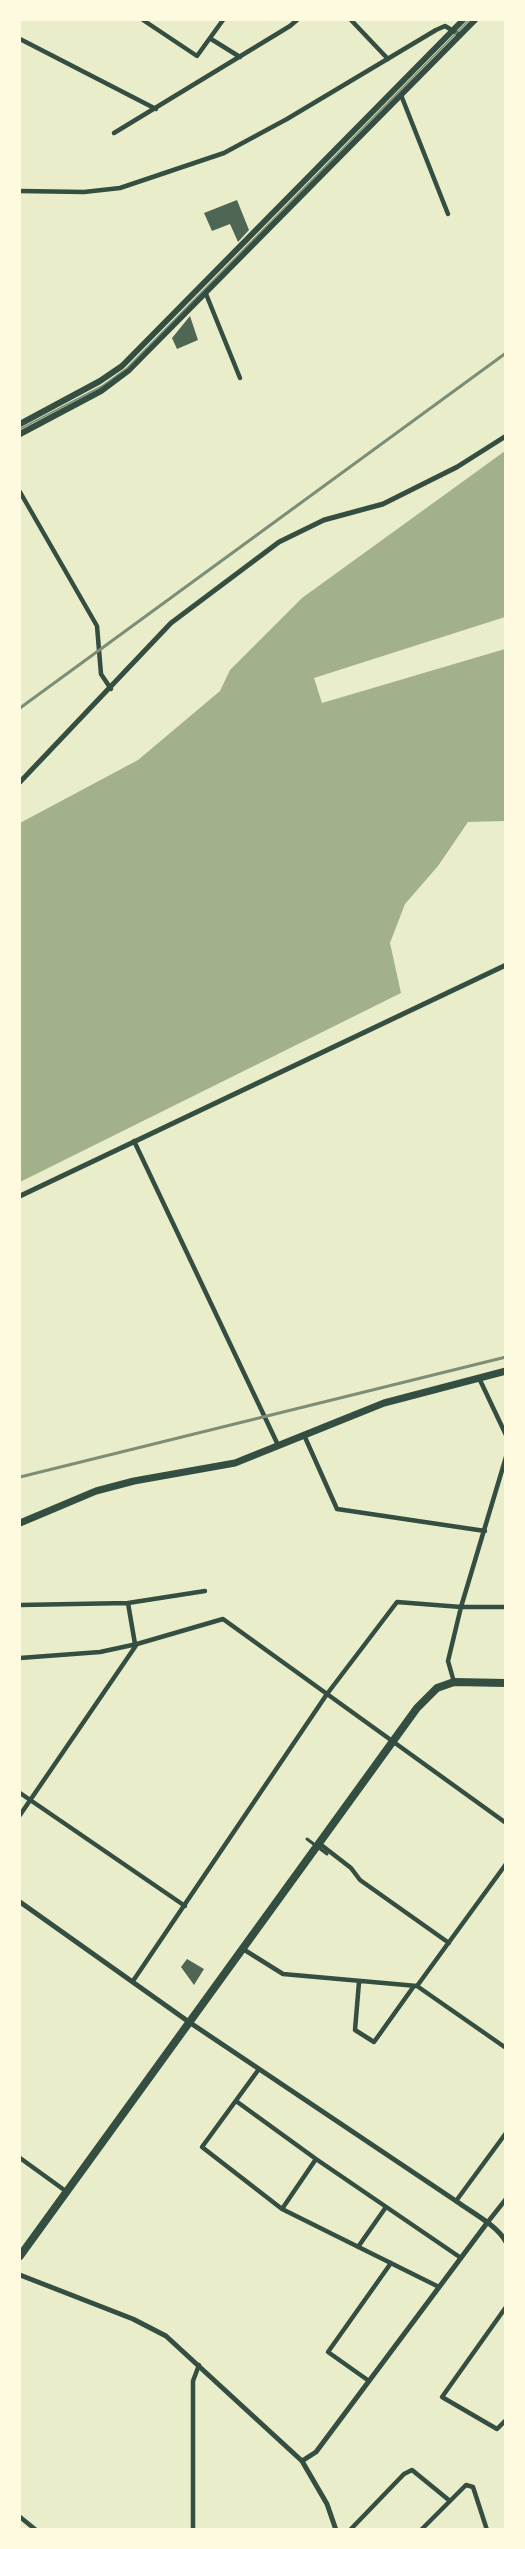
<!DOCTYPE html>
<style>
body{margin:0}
#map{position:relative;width:525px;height:2549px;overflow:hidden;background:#e9edc9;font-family:"Noto Sans",sans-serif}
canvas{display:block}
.frame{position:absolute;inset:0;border:21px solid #fefae0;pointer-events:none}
</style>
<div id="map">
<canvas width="525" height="2549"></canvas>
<div class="frame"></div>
</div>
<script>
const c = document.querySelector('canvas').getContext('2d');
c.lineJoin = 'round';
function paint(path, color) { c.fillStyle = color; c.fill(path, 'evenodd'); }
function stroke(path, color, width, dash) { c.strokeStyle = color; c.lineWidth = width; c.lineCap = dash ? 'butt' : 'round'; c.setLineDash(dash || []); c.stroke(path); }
const water = new Path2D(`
 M505 451V617L314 678 322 703 505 649V821L468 822 438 866 405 904 390 943 401 993 20 1182V823L138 760 220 691 230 670 302 598Z`);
const building = new Path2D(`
 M237 200 249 230 238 242 230 224 212 231 204 213Z
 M190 316 198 340 177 349 172 338Z
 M187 1959 204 1969 194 1985 181 1967Z`);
const pedestrian = new Path2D(`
 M307 1839 327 1854`);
const minor = new Path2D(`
 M143 20 197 56 223 20
 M351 20 388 59
 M20 39 156 109
 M211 39 240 57
 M401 95 448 214
 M114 133 290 26 297 20
 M20 191 84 192 120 188 224 153 287 119 436 30 445 26 460 35
 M206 294 240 378
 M20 492 97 626 101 674 111 689
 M134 1141 278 1445
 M479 1378 506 1435
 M304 1435 337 1509 485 1531
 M128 1603 135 1644
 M20 1605 128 1603 205 1591
 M20 1658 100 1652 137 1644 223 1619 506 1823
 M454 1682 448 1661 461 1607 506 1457
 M20 1793 185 1906
 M20 1815 137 1644
 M320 1844 351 1868 360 1880 449 1943
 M243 1949 283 1974 417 1986 506 2048
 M133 1981 327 1694 397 1602 461 1607H506
 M359 1982 355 2030 374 2042 414 1986
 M417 1986 506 1864
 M259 2069 202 2147 282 2209 439 2287
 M236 2101 316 2159 461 2258
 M20 2158 67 2192
 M456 2201 506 2133
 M282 2209 316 2159
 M487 2223 506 2199
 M358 2247 386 2207
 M506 2307 442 2397 497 2429 506 2420
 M369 2381 328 2352 391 2263
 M20 2517 36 2530
 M193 2530V2381L199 2365
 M350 2530 404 2474 412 2470 450 2501
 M421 2530 466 2485 473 2487 487 2530`);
const tertiary = new Path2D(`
 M20 782 171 623 279 542 324 520 383 504 457 467 506 436
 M20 1196 506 965
 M20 1902 189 2022 456 2201C471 2212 497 2225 506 2242
 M20 2275 133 2319 166 2336 302 2461 327 2504 336 2530
 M302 2461 316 2452 487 2223`);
const secondary = new Path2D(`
 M20 424 100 381 122 366 463 20
 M20 434 101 391 129 370 475 20`);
const primary = new Path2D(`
 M20 1523 96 1491 134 1481 235 1463 384 1403 506 1371`);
const trunk = new Path2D(`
 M20 2256 417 1708 437 1688 454 1682 506 1683`);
const tram = new Path2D(`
 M20 429 102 386 127 368 469 20`);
const rail = new Path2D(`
 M20 708 506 353
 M20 1477 506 1357`);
paint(water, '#a3b18a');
paint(building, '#4f6655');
stroke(pedestrian, '#344e41', 3);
stroke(minor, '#344e41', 4.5);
stroke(tertiary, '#344e41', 5);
stroke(secondary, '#344e41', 6);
stroke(primary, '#344e41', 7);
stroke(trunk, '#344e41', 8);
stroke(tram, '#7c8e77', 1.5);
stroke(rail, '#7c8e77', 3);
</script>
